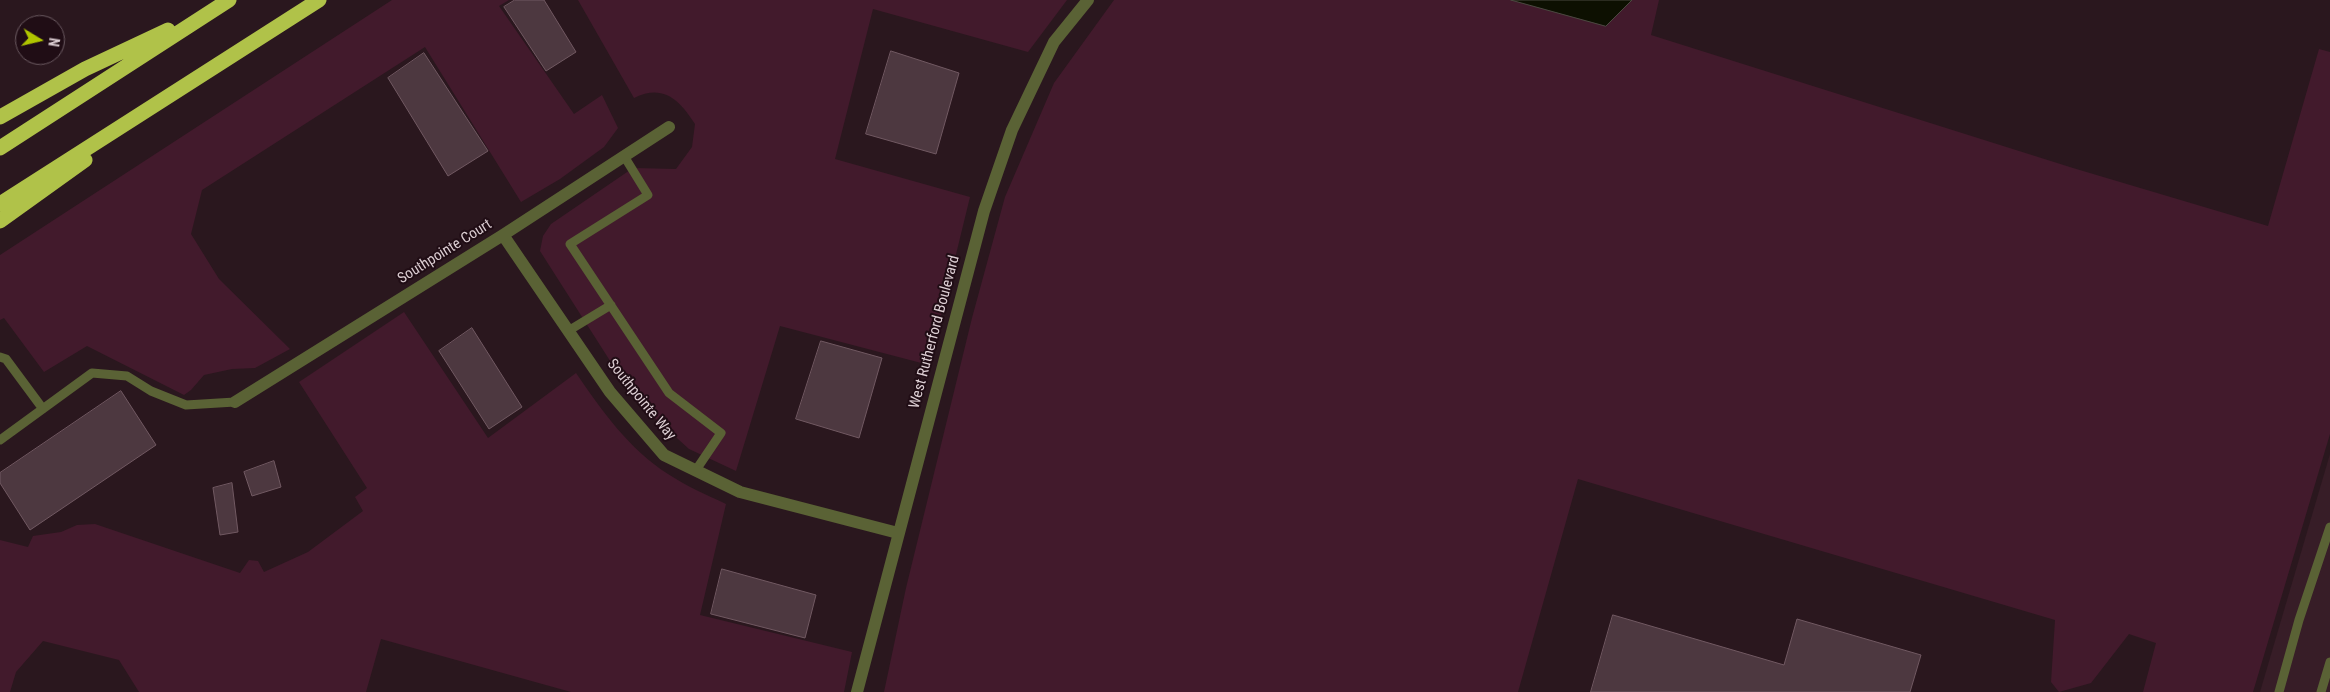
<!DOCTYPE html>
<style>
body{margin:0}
#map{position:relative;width:2330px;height:692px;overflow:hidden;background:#2a171e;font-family:"Roboto Condensed",sans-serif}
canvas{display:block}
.north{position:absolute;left:15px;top:15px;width:50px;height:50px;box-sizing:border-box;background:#200d15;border:1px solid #6b5a61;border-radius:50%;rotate:99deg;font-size:14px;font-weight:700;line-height:20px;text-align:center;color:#dcced3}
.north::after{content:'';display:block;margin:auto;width:18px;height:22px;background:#b0c500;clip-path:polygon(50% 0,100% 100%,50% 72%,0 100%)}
</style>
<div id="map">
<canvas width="2330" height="692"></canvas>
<div class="north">N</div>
</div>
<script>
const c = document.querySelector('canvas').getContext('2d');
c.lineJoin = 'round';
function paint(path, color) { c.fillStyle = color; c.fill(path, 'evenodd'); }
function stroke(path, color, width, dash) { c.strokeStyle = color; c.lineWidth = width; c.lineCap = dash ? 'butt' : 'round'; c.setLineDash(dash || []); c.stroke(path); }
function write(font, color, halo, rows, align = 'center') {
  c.font = font + ' "Roboto Condensed",sans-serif'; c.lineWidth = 4; c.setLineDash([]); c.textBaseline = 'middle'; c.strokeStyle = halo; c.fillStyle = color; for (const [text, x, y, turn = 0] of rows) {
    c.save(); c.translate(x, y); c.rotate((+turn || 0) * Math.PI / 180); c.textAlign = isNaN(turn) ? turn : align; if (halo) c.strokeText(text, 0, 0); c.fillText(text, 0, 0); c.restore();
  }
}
const built = new Path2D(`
 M2330 454V692H2260Z`);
const green = new Path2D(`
 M392 0H509L499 6 574 114 602 95 618 128 604 147 560 179 521 202 425 47 202 190 191 234 219 279 290 349 255 368 232 369 204 375 191 390 184 395 87 346 44 372 4 318 0 320V255Z
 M578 0H1067L1028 52 873 9 835 159 970 197 929 365 780 326 736 471 689 449 635 400 540 251 543 236 551 224 633 168 676 169 692 147 695 124C680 101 664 83 634 98Z
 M1114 0H1511L1606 26 1632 0H1659L1651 35 2073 168 2268 226 2319 49 2330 52V434L2253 692H2143L2156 643 2129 634 2091 683 2059 692 2051 682 2055 620 1578 479 1518 692H884L906 588 972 318 1005 197 1054 83Z
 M404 312 488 438 576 373C602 411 629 449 668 474 686 486 707 495 726 504L700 615 852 652 844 692H571L381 639 366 692H139L119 660 43 641 16 672 10 692H0V540L28 547 33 536 61 532 77 525 95 524 240 573 249 560 258 561 264 572 308 552 363 511 355 497 367 488 299 382Z`);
const water = new Path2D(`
 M1511 0H1632L1606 26Z`);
const building = new Path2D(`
 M515 0H544L576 52 546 71 504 7Z
 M891 51 959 73 936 154 866 134Z
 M424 53 488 151 448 176 388 78Z
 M472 328 522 407 489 429 439 351Z
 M821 341 882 358 859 438 796 419Z
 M121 391 156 445 30 530 0 483V473Z
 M274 461 281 487 252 496 244 472Z
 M232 483 238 532 220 535 213 488Z
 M722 569 816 595 805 638 711 614Z
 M1613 615 1784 665 1797 619 1921 655 1910 692H1591Z`);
const lane = new Path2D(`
 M624 156 648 195 570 244 669 393 721 433 696 470
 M568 331 611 305
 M0 357 6 359 43 409
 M0 440 92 373 127 376 151 391 186 405 235 402
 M2279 692 2299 620 2330 527
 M2321 692 2330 662`);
const street = new Path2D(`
 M503 235 610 392 664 455 740 492 898 533
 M235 402 503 235 669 127
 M857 692 984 211 1012 130 1054 42 1088 0`);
const highway = new Path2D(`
 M0 117 85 69 168 30
 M0 148 229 0
 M0 204 319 0
 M0 221 85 160`);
const streetNames = [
 ["Southpointe Court",445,252,-32],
 ["West Rutherford Boulevard",935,332,-75],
 ["Southpointe Way",641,400,51]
];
paint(built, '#371d27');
paint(green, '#421a2c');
paint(water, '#0d1001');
stroke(water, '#4b4940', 1);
paint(building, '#4d3840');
stroke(building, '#715962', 1);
stroke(lane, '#5a6235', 9);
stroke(street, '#5a6235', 12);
stroke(highway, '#b0c249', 15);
write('15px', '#dcced3', '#200d15', streetNames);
</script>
